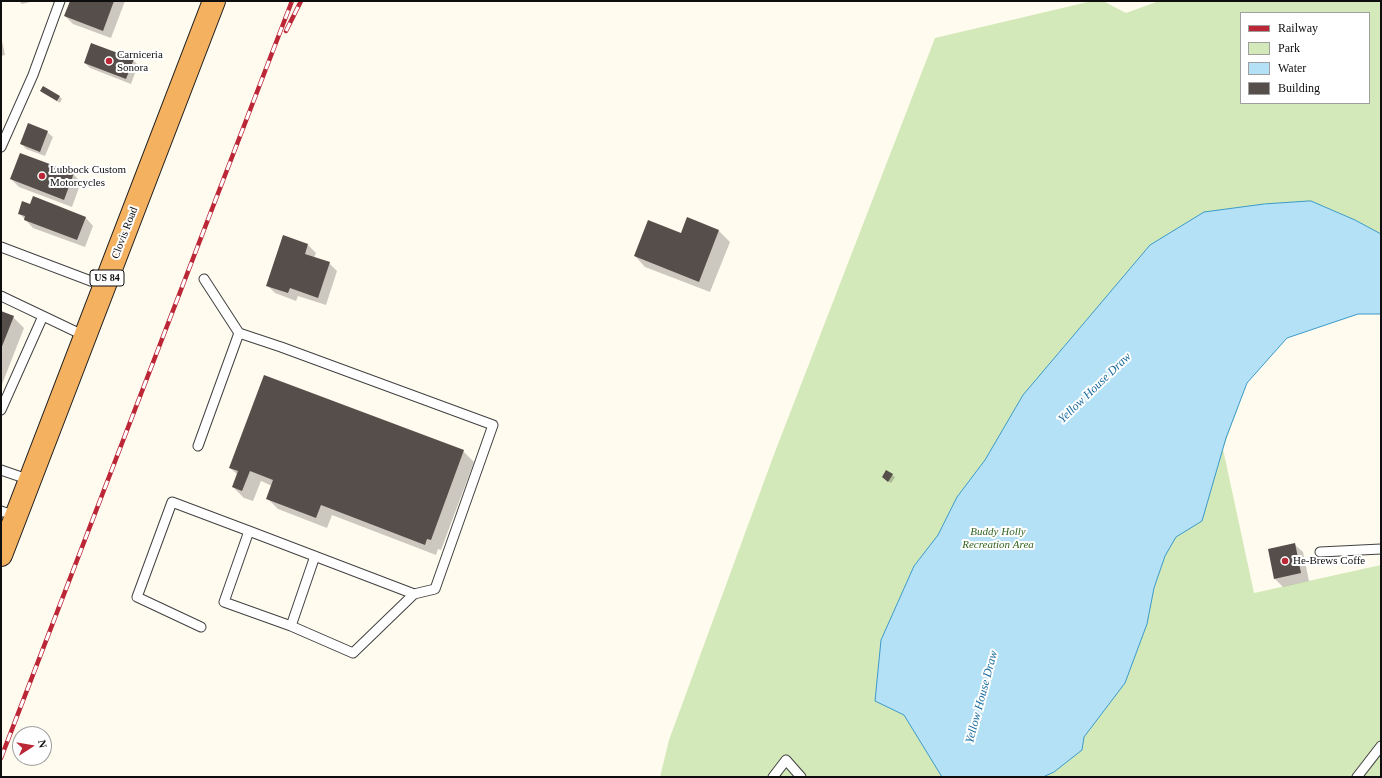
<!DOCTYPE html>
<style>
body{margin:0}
#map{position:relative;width:1382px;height:778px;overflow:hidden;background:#fffbef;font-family:Georgia,serif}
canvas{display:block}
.frame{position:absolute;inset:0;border:2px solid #0e0e0e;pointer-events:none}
.legend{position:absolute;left:1240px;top:12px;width:130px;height:92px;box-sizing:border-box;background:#fff;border:1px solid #9f9f9f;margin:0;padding:5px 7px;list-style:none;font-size:12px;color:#0e0e0e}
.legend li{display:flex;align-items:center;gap:8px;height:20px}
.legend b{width:20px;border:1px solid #9f9f9f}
.north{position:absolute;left:12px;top:726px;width:40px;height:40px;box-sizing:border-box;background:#fff;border:1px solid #9f9f9f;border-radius:50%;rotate:78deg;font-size:11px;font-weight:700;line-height:16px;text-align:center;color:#0e0e0e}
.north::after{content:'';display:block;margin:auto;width:14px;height:18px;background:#bc2737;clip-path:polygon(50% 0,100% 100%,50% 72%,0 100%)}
</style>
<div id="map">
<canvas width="1382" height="778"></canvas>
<div class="frame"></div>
<ul class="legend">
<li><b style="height:5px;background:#bc2737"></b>Railway</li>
<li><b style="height:11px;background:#d4e9b9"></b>Park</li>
<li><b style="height:11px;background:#b4e1f5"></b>Water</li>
<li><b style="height:11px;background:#564e4a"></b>Building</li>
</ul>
<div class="north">N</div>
</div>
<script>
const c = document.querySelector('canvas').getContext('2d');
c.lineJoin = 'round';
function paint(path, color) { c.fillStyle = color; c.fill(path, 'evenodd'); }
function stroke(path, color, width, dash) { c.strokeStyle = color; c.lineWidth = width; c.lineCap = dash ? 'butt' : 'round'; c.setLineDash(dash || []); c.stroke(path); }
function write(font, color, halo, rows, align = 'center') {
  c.font = font + ' Georgia,serif'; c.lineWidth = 4; c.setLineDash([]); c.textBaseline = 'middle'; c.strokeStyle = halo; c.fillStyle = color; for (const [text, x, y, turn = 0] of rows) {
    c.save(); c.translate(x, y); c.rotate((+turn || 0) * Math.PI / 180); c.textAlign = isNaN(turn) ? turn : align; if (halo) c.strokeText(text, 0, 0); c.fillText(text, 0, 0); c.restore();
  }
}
const green = new Path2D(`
 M1092 1H1103L1126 13 1159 1H1381V314H1358L1287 338 1247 383 1223 449 1254 593 1381 565V777H660L669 740 773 457 935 38ZM1241 13H1369V103H1241Z`);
const water = new Path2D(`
 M1311 201 1355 220 1381 234V314H1358L1287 338 1247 383 1226 438 1202 521 1176 537 1165 556 1154 588 1147 624 1125 683 1084 737 1082 750 1054 772 1043 777H942L904 715 875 701 881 640 914 566 938 535 957 497 985 460 1023 395 1150 245 1204 212 1264 204Z`);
const shadow = new Path2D(`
 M19 1H30V2L22 4Z
 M71 1H125L111 38 73 24 65 16Z
 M1 36 5 55 1 56Z
 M133 60 138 65 131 84 90 68 85 63Z
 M43 87 60 97 62 99 60 103 43 93 41 91Z
 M47 132 53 137 45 156 26 149 21 143Z
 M73 174 81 182 72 207 19 187 11 179Z
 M19 213 85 217 93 226 85 247 33 228Z
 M687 218 719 231 730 242 710 292 645 267 635 256 681 234Z
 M308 245 316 253 314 258 329 263 337 271 326 305 298 296 296 301 275 293 267 285Z
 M1 312 13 317 24 328 1 387Z
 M463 451 474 462 441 550 438 549 436 555 332 515 327 528 278 509 267 498 272 486 261 481 253 501 244 498 233 487 238 475 230 468Z
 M886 471 895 477 891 483 885 479Z
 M1294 544 1303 552 1309 581 1283 587 1275 579 1269 550Z`);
const building = new Path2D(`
 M70 1H114L103 31 64 16Z
 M91 43 134 59 126 79 84 63Z
 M43 86 60 96 57 101 40 91Z
 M28 123 48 131 40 152 20 144Z
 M20 153 74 173 64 200 10 179Z
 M33 196 86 217 77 240 24 220 25 216 18 214 22 201 30 204Z
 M687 217 719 230 699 282 634 256 648 220 681 233Z
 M283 235 308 244 305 254 330 262 318 298 290 288 288 293 266 286Z
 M1 311 14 316 1 349Z
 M264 375 464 450 431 540 427 539 425 545 321 505 316 518 266 499 273 480 250 471 242 491 232 487 238 471 229 468Z
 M886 470 893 474 888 482 882 477Z
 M1295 543 1301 573 1274 579 1268 549Z`);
const service = new Path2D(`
 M1 147 33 75 60 1
 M1 247 104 286
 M1 296 85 336
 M239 333 281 347 493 425 435 589 414 594 353 653 291 626 224 602 249 531 414 594
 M1 410 43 316
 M198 446 239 333 204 279
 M1 470 30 480
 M1 511 16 516
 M1320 552 1381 549
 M291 626 315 556
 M201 627 137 597 172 502 249 531
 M773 777 786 760 801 777
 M1357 777 1381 746`);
const trunk = new Path2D(`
 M1 555 214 1`);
const rail = new Path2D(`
 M286 31 301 1
 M1 758 292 1`);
const markers = [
 [109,61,4,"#bc2737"],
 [42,176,4,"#bc2737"],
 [1285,561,4,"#bc2737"]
];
const shields = [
 [107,278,34]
];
const shieldNames = [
 ["US 84",107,278]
];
const poiNames = [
 ["Carniceria",117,55],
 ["Sonora",117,68],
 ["Lubbock Custom",50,170],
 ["Motorcycles",50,183],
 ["He-Brews Coffe",1293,561]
];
const streetNames = [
 ["Clovis Road",125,233,-69]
];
const parkNames = [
 ["Buddy Holly",998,532],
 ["Recreation Area",998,545]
];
const waterNames = [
 ["Yellow House Draw",1095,388,-44],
 ["Yellow House Draw",982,697,-75]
];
paint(green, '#d4e9b9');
paint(water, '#b4e1f5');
stroke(water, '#3c9acb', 1);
paint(shadow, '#0003');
paint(building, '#564e4a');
stroke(service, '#414141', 11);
stroke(trunk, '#1f1f1f', 24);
stroke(service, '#fff', 9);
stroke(trunk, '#f4b160', 22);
stroke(rail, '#bc2737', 4.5);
stroke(rail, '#fff', 3, [9]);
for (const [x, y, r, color] of markers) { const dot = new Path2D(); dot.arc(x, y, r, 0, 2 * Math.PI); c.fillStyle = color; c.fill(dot); stroke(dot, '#fff', 1.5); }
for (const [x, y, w] of shields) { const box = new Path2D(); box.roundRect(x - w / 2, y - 8, w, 16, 3); c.fillStyle = '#fff'; c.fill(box); stroke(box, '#0e0e0e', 1); }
write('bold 10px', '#0e0e0e', null, shieldNames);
write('11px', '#0e0e0e', '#fff', poiNames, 'left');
write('11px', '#0e0e0e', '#fff', streetNames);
write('italic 11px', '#31651f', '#fff', parkNames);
write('italic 12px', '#186b9e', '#fff', waterNames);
</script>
